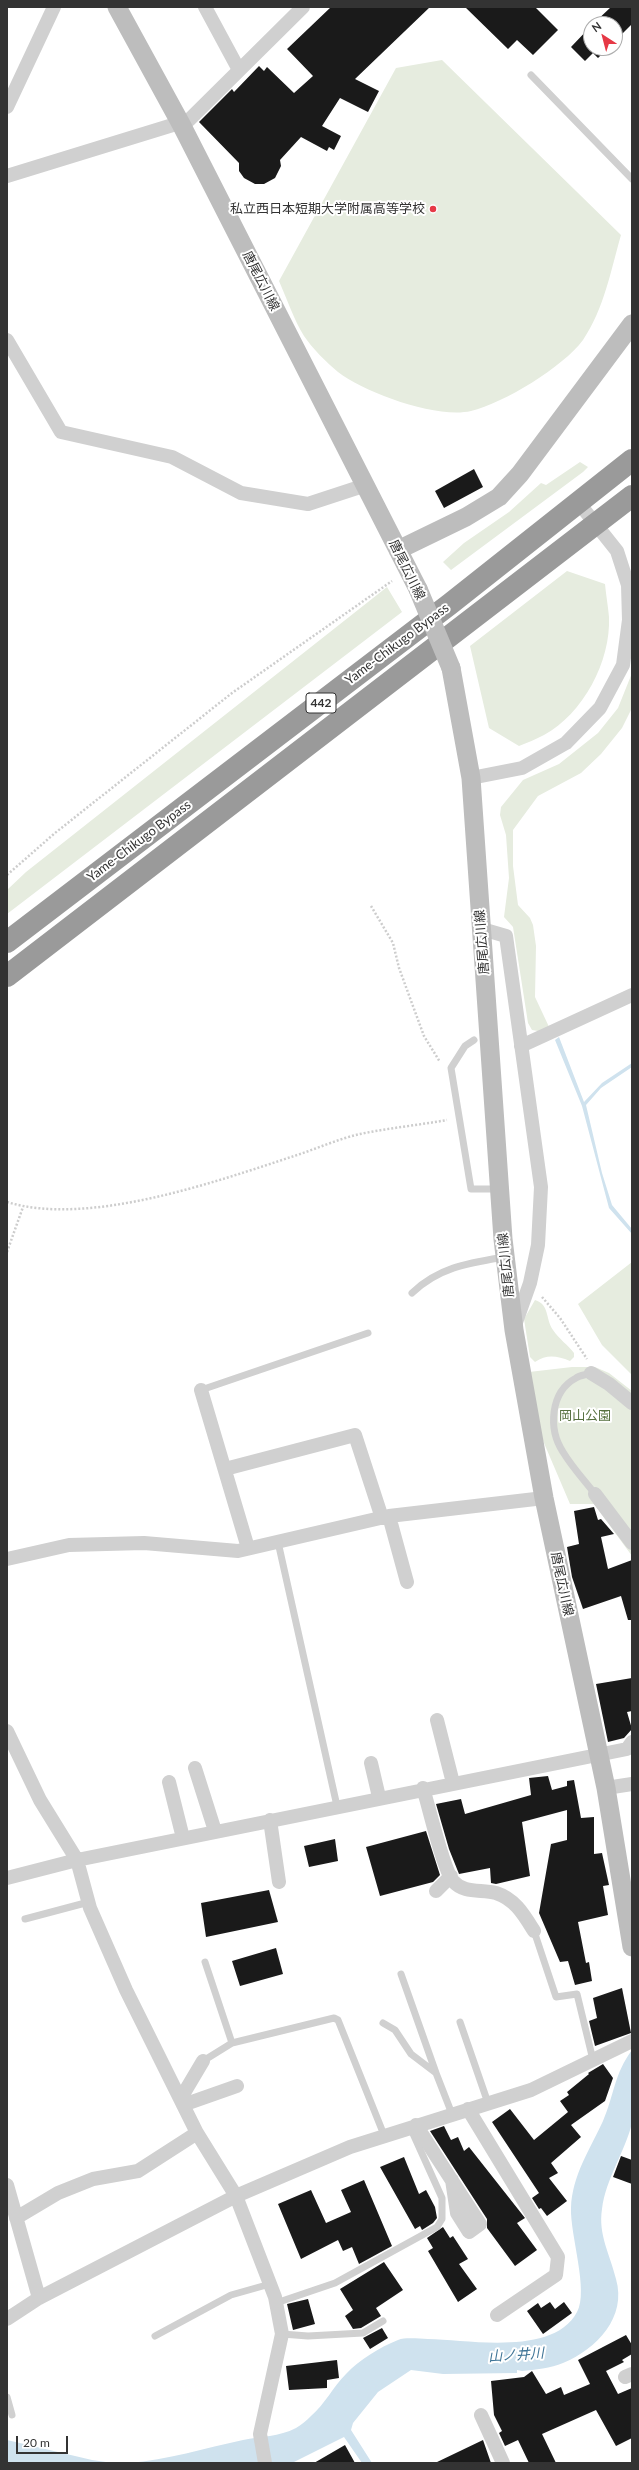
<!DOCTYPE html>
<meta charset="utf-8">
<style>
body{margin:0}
#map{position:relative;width:639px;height:2470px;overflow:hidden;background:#fff;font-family:Lato,sans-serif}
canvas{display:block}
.frame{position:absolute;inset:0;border:8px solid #333;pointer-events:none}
.north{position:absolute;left:583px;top:16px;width:40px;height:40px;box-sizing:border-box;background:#fff;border:1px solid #adadad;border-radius:50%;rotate:324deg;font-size:11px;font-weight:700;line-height:16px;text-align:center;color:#333}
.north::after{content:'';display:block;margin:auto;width:14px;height:18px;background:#e63946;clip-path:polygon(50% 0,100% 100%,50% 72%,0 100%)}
.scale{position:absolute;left:16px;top:2436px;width:52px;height:18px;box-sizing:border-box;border:2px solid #333;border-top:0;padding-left:5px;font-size:12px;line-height:14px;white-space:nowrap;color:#333;-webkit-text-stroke:3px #fff;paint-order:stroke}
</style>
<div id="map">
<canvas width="639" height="2470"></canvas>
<div class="frame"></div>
<div class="north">N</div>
<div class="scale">20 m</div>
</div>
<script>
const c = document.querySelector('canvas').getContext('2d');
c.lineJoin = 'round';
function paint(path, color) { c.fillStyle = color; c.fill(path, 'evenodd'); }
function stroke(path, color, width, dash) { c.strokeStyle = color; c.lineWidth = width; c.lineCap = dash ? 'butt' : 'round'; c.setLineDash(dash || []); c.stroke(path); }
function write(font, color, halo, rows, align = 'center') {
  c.font = font + ' Lato,"Noto Sans JP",sans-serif'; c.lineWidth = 4; c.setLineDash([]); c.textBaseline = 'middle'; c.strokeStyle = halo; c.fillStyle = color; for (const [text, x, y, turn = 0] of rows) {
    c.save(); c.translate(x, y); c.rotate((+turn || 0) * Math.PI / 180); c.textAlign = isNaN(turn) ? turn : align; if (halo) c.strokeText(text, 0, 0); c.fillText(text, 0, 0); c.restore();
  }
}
const green = new Path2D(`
 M442 60 621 235C611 270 604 309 583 340 563 367 504 403 471 411 437 419 365 393 338 372 327 363 312 348 304 336 294 320 287 299 279 281L396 68Z
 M580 462 588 467 583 472 451 570 443 562 464 543 509 512 541 483 546 485Z
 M567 571 605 584C606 595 608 606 609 617 611 661 583 714 544 735 536 739 527 743 519 746L489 728 470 646Z
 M387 587 402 612 7 914V890L26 872Z
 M632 673V708L622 728 601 754 581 773 538 796 513 830V866L518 905 530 918 533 925 536 946 535 997 550 1029 544 1032 532 1030 528 1023 513 927 504 917 509 878 506 835 500 815 501 807 523 780 559 764 598 733 618 708Z
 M632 1262V1375L602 1345 578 1304Z
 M535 1300C550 1305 545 1318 553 1330 559 1339 568 1345 574 1353V1357L570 1361C557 1356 547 1354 535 1362L530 1357 524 1319Z
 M572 1367H595L609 1373 632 1391V1556L594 1504H570L541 1436 529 1372Z`);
const water = new Path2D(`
 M559 1037 584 1102 602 1083 632 1063V1067L601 1088 586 1105 602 1173 612 1205 632 1229V1234L609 1208 582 1106 555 1040Z
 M632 2050C632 2069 636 2106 632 2123 625 2152 606 2178 602 2209 598 2235 610 2254 616 2279 627 2317 597 2349 563 2363 551 2368 535 2370 522 2371L517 2370V2373L443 2374 411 2370 378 2392 353 2423 351 2430 372 2463H362L344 2437 292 2463H129C167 2460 205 2448 243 2440 261 2436 279 2437 296 2428 301 2425 307 2420 311 2416 325 2404 333 2387 346 2374 359 2360 380 2347 398 2340 406 2337 419 2339 428 2339 470 2340 554 2356 577 2312 589 2291 570 2235 571 2208 572 2176 590 2149 603 2121 614 2096 614 2074 632 2050Z
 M7 2440 92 2460 113 2463H7Z`);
const building = new Path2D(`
 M331 7H430L355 79 379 91 368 112 340 98 322 126 341 136 334 150 329 147 327 151 301 137 280 160 281 166 275 178 264 184H255L244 178 239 171V163L199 122 232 89 234 92 259 66 264 71 267 67 294 93 313 76 287 49Z
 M465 7H535L558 30 533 55 517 40 508 49Z
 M611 7H632V24L615 41V24H593Z
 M591 26V48H608L598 58 593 53 585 61 571 47Z
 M474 469 483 487 444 508 435 491Z
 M594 1507 598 1520 601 1519 614 1534 601 1537 608 1569 632 1560V1620H628L621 1596 583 1609 572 1577 567 1547 579 1544 574 1511Z
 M632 1678V1711L627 1712 632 1729 624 1738 608 1742 596 1684Z
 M548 1776 552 1790 567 1786V1781L574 1780 581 1818 594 1817V1854L602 1853 609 1885 603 1886 608 1915 578 1922 586 1963 589 1962 592 1981 575 1985 568 1961 560 1962 539 1913 551 1844 567 1840V1810L522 1822 530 1876 496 1884 491 1883 490 1868 459 1874 449 1849 436 1804 461 1799 465 1814 531 1795 529 1778Z
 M426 1831 440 1875 433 1882 380 1896 366 1847Z
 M335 1839 338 1861 309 1867 304 1846Z
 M269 1890 278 1922 206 1937 201 1903Z
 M276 1948 283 1974 240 1986 232 1961Z
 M622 1988 631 2033 595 2046 589 2021 597 2018 593 1998Z
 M603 2064 613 2078 605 2101 571 2125 581 2137 551 2163 558 2173 549 2178 567 2201 547 2216 541 2208 539 2209 532 2198 539 2193 492 2122 510 2109 534 2140 568 2112 560 2101 569 2095 567 2092 589 2074 588 2073Z
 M444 2126 451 2140 458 2137 464 2151 469 2147 525 2218 517 2223 537 2250 515 2266 487 2228V2219L430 2131Z
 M621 2156 632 2160V2184L613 2177Z
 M404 2157 419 2194 426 2190 435 2207 437 2218 433 2223 422 2230 420 2226 415 2229 380 2167Z
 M364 2180 392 2246 359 2264 352 2247 343 2251 338 2240 301 2259 278 2204 311 2190 326 2223 351 2212 341 2190Z
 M443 2227 450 2238 453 2236 468 2259 459 2264 477 2289 458 2302 428 2251 433 2248 427 2238Z
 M384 2262 403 2290 376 2308 381 2316 361 2328 353 2329 345 2316 353 2310 340 2289Z
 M308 2299 315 2324 293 2330 287 2304Z
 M550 2302 555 2309 564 2302 572 2313 543 2334 527 2311 538 2303 541 2308Z
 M382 2328 388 2338 370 2349 363 2338Z
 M626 2335 632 2345V2354L622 2360 624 2362 606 2371 618 2394 632 2388V2438L616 2446 596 2410 542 2434 556 2463H529L518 2440 505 2446 499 2433 502 2431 494 2415 491 2381 524 2377 532 2371 546 2394 561 2387 564 2395 590 2384 578 2360Z
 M337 2360 339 2378 327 2380V2388L289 2390 286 2366Z
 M483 2440 491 2463H435Z
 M345 2445 355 2463H314Z`);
const path = new Path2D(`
 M7 875 55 833 232 693 392 581
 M371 906 393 943 399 968 424 1036 440 1062
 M7 1202C88 1227 215 1182 294 1156 316 1149 338 1139 360 1134 389 1128 419 1125 447 1120
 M7 1252 23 1207
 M542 1297 560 1318 587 1359`);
const lane = new Path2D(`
 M531 75 632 179
 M474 1040 465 1046 451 1068 471 1189H500
 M412 1293C439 1267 469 1263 505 1257
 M591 1373C586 1375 580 1375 576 1378 550 1392 548 1429 563 1452 572 1467 584 1480 595 1494
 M201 1390 368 1333
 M278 1542 337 1806
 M25 1919 89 1902
 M534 1931 556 1997 577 1994 593 2060
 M205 1962 232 2043
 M401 1974 436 2073
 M460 2022 488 2103
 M383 2023 395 2030 411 2054 436 2073 452 2114
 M203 2061 232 2043 334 2018 338 2020 384 2135
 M276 2303 335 2283 437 2227 442 2219V2198L410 2127
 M282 2334 308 2336 363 2333 383 2321
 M155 2336 231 2295 270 2284
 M7 2397 12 2415`);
const street = new Path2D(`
 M205 7 239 70
 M7 107 54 7
 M7 176 189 120 303 7
 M7 340 61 432 172 457 241 493 308 504 366 485
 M471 778 522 768 566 743 600 708 623 665 629 620 628 585 617 551 578 502
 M482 929 506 936 541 1187 538 1245 530 1283 514 1328
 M521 1046 632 995
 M591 1373 609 1384 632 1403
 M201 1390 248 1548
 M225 1469 355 1435 382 1518
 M595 1494 632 1543
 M389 1516 407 1582
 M7 1559 69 1545 144 1543 238 1551 389 1516 544 1498
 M437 1720 453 1783
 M7 1731 40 1800 77 1860 90 1908 126 1990 197 2133 236 2196 275 2297 282 2334 260 2434 265 2463
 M371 1763 379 1797
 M195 1768 215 1831
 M169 1782 183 1838
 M423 1788C429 1807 443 1869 453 1881 464 1894 481 1889 496 1893 515 1899 524 1915 534 1931
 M606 1788 632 1784
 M270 1820 279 1882
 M7 1878 77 1860 627 1749 632 1742
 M436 1891 451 1876
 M179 2097 184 2093 203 2061
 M183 2105 237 2086
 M468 2109 558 2257 556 2275 497 2315
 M416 2125 480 2224 469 2232 457 2213 452 2180
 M7 2185 39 2298
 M16 2218 58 2193 93 2179 138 2171 197 2133
 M7 2319 39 2298 236 2196 350 2147 531 2090 632 2041
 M625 2377 632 2374
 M481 2415 503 2463`);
const secondary = new Path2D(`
 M117 7 181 124 418 589
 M398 550 466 517 499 497 520 474 632 324
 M451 668 471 778 503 1239 514 1330 544 1498 606 1788 632 1947`);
const highway = new Path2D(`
 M7 942 450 604 632 460
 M7 976 632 496`);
const secondaryBridge = new Path2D(`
 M418 589 451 668`);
const markers = [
 [433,209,4,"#e63946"]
];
const shields = [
 [321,703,30]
];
const shieldNames = [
 ["442",321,703]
];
const poiNames = [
 ["私立西日本短期大学附属高等学校",425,209]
];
const streetNames = [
 ["唐尾広川線",261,281,63],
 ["唐尾広川線",407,570,64],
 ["Yame-Chikugo Bypass",397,644,-37],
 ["Yame-Chikugo Bypass",139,841,-37],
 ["唐尾広川線",482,942,-94],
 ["唐尾広川線",506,1265,-96],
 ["唐尾広川線",562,1584,78]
];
const parkNames = [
 ["岡山公園",585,1416]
];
const waterNames = [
 ["山ノ井川",516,2355,-4]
];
paint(green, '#e6ecdf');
paint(water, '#cfe2ee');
paint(building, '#1a1a1a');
stroke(path, '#cdcdcd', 2.5, [2, 2]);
stroke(lane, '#d0d0d0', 7);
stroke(street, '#d0d0d0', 14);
stroke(secondary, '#bdbdbd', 19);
stroke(highway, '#9a9a9a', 22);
stroke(secondaryBridge, '#bdbdbd', 19);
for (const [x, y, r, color] of markers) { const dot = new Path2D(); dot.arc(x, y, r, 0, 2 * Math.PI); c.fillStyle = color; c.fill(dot); stroke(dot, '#fff', 1.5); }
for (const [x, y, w] of shields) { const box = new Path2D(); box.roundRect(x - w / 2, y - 10, w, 20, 3); c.fillStyle = '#fff'; c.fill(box); stroke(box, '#333', 1); }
write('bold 12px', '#333', null, shieldNames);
write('13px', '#333', '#fff', poiNames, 'right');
write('13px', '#333', '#fff', streetNames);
write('13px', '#56703f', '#fff', parkNames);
write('italic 14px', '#3f7597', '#fff', waterNames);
</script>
